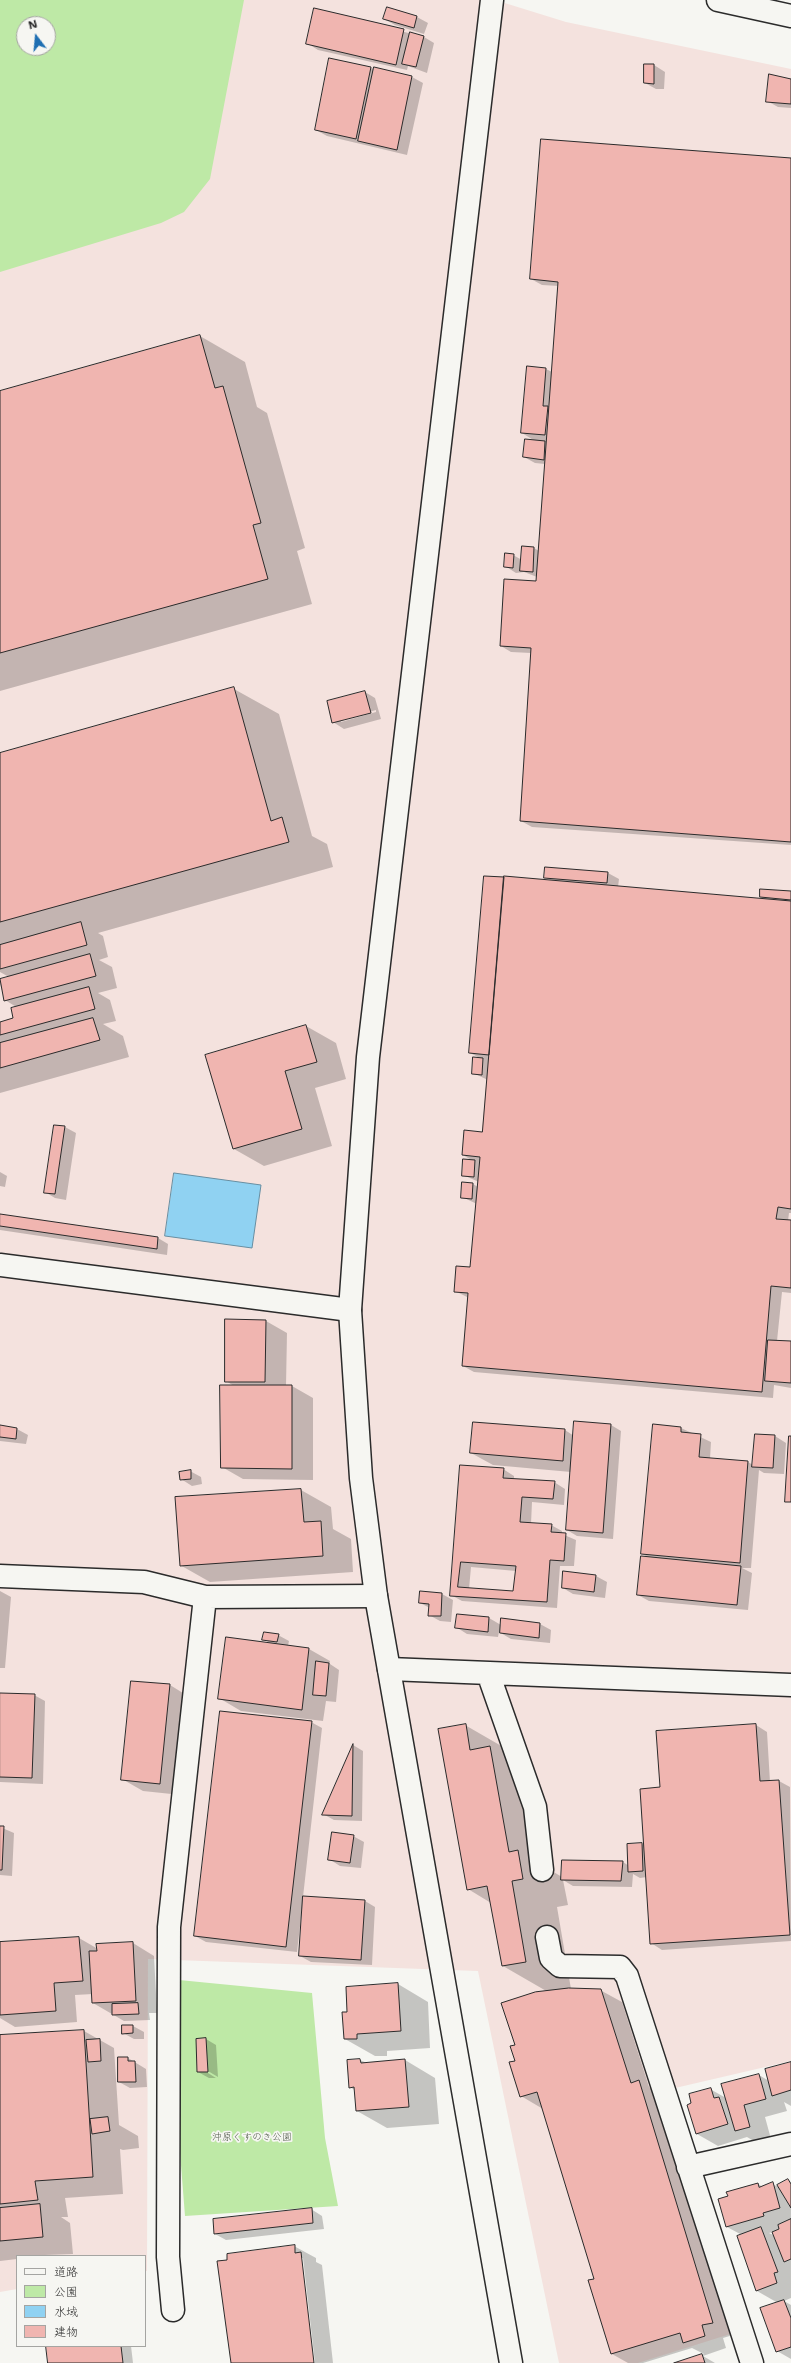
<!DOCTYPE html>
<meta charset="utf-8">
<style>
body{margin:0}
#map{position:relative;width:791px;height:2363px;overflow:hidden;background:#f6f6f2;font-family:"Shantell Sans","Klee One",sans-serif}
canvas{display:block}
.legend{position:absolute;left:16px;top:2255px;width:130px;height:92px;box-sizing:border-box;background:#f6f6f2;border:1px solid #a5a5a2;margin:0;padding:5px 7px;list-style:none;font-size:12px;color:#2b2b2b}
.legend li{display:flex;align-items:center;gap:8px;height:20px}
.legend b{width:20px;border:1px solid #a5a5a2}
.north{position:absolute;left:16px;top:16px;width:40px;height:40px;box-sizing:border-box;background:#f6f6f2;border:1px solid #a5a5a2;border-radius:50%;rotate:344deg;font-size:11px;font-weight:700;line-height:16px;text-align:center;color:#2b2b2b}
.north::after{content:'';display:block;margin:auto;width:14px;height:18px;background:#1f6fb2;clip-path:polygon(50% 0,100% 100%,50% 72%,0 100%)}
</style>
<div id="map">
<canvas width="791" height="2363"></canvas>
<ul class="legend">
<li><b style="height:5px;background:#f6f6f2"></b>道路</li>
<li><b style="height:11px;background:#bee9a6"></b>公園</li>
<li><b style="height:11px;background:#90d2f2"></b>水域</li>
<li><b style="height:11px;background:#f0b5b0"></b>建物</li>
</ul>
<div class="north">N</div>
</div>
<script>
const c = document.querySelector('canvas').getContext('2d');
c.lineJoin = 'round';
function paint(path, color) { c.fillStyle = color; c.fill(path, 'evenodd'); }
function stroke(path, color, width, dash) { c.strokeStyle = color; c.lineWidth = width; c.lineCap = dash ? 'butt' : 'round'; c.setLineDash(dash || []); c.stroke(path); }
function write(font, color, halo, rows, align = 'center') {
  c.font = font + ' "Shantell Sans","Klee One",sans-serif'; c.lineWidth = 3.5; c.setLineDash([]); c.textBaseline = 'middle'; c.strokeStyle = halo; c.fillStyle = color; for (const [text, x, y, turn = 0] of rows) {
    c.save(); c.translate(x, y); c.rotate((+turn || 0) * Math.PI / 180); c.textAlign = isNaN(turn) ? turn : align; if (halo) c.strokeText(text, 0, 0); c.fillText(text, 0, 0); c.restore();
  }
}
const built = new Path2D(`
 M0 0H495L566 22 791 69V2061L658 2092 737 2332 638 2363H559L478 1971 148 1959 147 2271H145V2256H17V2289L0 2292ZM24 24H48V48H24Z`);
const green = new Path2D(`
 M0 0H244L210 179 184 212 161 223 0 272ZM24 24H48V48H24Z
 M179 1980 312 1993 325 2138 338 2206 185 2216 178 2127Z`);
const water = new Path2D(`
 M174 1173 261 1185 252 1248 165 1236Z`);
const shadow = new Path2D(`
 M387 8 417 17 428 23 424 34 395 25 384 19Z
 M315 9 424 37 434 43 427 73 408 66 407 70 318 50 307 43Z
 M654 65 665 72 664 89H656L645 83Z
 M370 68 412 77 423 83 407 155 327 136 316 130Z
 M791 80V108L778 107 767 101Z
 M791 159V845L532 827 521 821 531 653 511 652 501 646 537 582V577L524 572 516 573 505 566 513 555 522 560 534 548 539 551 545 464 535 463 524 457 535 441 522 433 546 369 552 372 559 286 542 285 531 279Z
 M200 336 245 362 257 407 267 413 305 548 297 551 312 604 0 691V392Z
 M234 689 279 714 312 836 327 844 333 867 98 933 103 936 108 957 99 960 112 967 117 988 98 993 110 1000 116 1021 103 1024 123 1036 129 1057 0 1093V1023L15 1019 18 1008 5 1000 0 984V980L9 977 0 972V754Z
 M365 692 375 698 381 719 344 729 333 722ZM376 710V712L341 722V720Z
 M546 868 608 873 619 879 618 887 766 900 761 897 791 892V1213H789L788 1221H791V1293L782 1292 777 1341 791 1342V1388L774 1385 773 1398 474 1372 463 1366 469 1298 455 1291 471 1268 477 1204 462 1197 463 1183 473 1184 478 1187 479 1182 463 1175 473 1161 463 1155 483 1133 488 1080 473 1073 482 1059 470 1053 552 881 545 877Z
 M306 1026 336 1043 346 1079 315 1088 332 1146 264 1166 234 1149Z
 M65 1127 76 1133 66 1200 55 1198 45 1192Z
 M0 1172 7 1176 5 1187 0 1186Z
 M0 1215 158 1238 168 1244 167 1255 0 1230Z
 M266 1321 287 1333 286 1386H292L313 1398V1480L243 1479 222 1467 234 1386 226 1381Z
 M611 1425 621 1431 613 1539 577 1536 567 1530 571 1472 493 1465 471 1453 565 1430 574 1436Z
 M0 1426 17 1429 28 1435 26 1444 0 1441Z
 M681 1428 711 1442 710 1459 748 1462 753 1465 755 1435 775 1436 786 1443 784 1474 764 1473 759 1470 751 1568H742L752 1573 748 1610 649 1601 638 1595 650 1558 642 1554Z
 M461 1466 503 1469 514 1476V1480L554 1482 565 1489 564 1505 532 1502 531 1524 551 1525 562 1531V1534L576 1540 574 1566H560L557 1608 462 1601 451 1595ZM471 1567 516 1571 514 1592 469 1589Z
 M190 1471 201 1477 202 1484 192 1486 181 1479Z
 M301 1490 331 1507 333 1529 351 1539 353 1572 210 1582 180 1565Z
 M564 1572 596 1576 607 1582 605 1598 573 1594 563 1588Z
 M0 1591 11 1597 5 1668H0Z
 M442 1594 453 1600 451 1622 440 1621 429 1615 430 1608 420 1603Z
 M458 1615 489 1618 501 1625 502 1619 540 1624 551 1630 550 1643 511 1639 499 1632 498 1637 467 1634 456 1627Z
 M278 1635 289 1641 288 1646 309 1649 330 1661V1664L339 1670 336 1702 326 1701 323 1721 241 1711 219 1698 271 1644 264 1639Z
 M170 1685 191 1698 181 1795 143 1791 122 1779Z
 M0 1694 34 1695 45 1701 43 1784 0 1782Z
 M311 1722 322 1728 303 1897 365 1901 375 1907 372 1965 311 1962 300 1956 303 1910 302 1909 297 1952 206 1942 195 1936Z
 M465 1725 510 1751 552 1871 562 1877 623 1862 629 1866 642 1844 645 1846 661 1788 756 1725 767 1732 770 1782 779 1781 790 1787 791 1941 662 1950 651 1943 647 1877 640 1878 633 1874 632 1887 573 1886 563 1880 568 1905 557 1907 571 1989 600 1990 622 2002 649 2087 660 2094 733 2335 723 2338 726 2348 703 2356 715 2363H677L704 2354 692 2348 643 2363H628L612 2354 595 2279 543 2109 521 2096 516 2045 548 1992 503 1966 491 1903 468 1889Z
 M353 1745 363 1751 362 1821 334 1820 323 1814Z
 M0 1827 14 1833 12 1876 0 1875Z
 M353 1836 364 1842 361 1868 340 1866 329 1859Z
 M79 1938 98 1949 133 1943 154 1956 157 2013H149L150 2020 124 2021 93 2003V1994L75 1995 77 2022 15 2027 0 2018V1944Z
 M398 1984 428 2002 430 2048 387 2051V2056H375L345 2039 348 2013Z
 M133 2026 144 2032V2039H134L123 2033Z
 M84 2031 114 2048 119 2125 138 2136 139 2148 123 2150 120 2149 123 2194 65 2198 68 2217H61L70 2223 73 2254 17 2256V2259L0 2261V2036Z
 M206 2039 216 2045 218 2077 208 2071V2073L216 2078H209L198 2072Z
 M128 2058 146 2069 147 2087 130 2088 119 2082Z
 M360 2060 367 2063 405 2060 435 2078 439 2124 387 2128 357 2111 356 2091 350 2087Z
 M791 2063V2106L784 2102 787 2111 765 2117 771 2139 757 2143 747 2137 718 2146 697 2134 710 2089 726 2098 759 2075 769 2081Z
 M788 2180 791 2182V2298L784 2301 791 2305V2359L777 2351 778 2303 757 2291 738 2236 742 2235 727 2227 729 2197 758 2184 763 2187 772 2184 781 2188ZM773 2232 775 2236 769 2233Z
 M311 2209 322 2216 324 2229 226 2240 215 2234Z
 M294 2246 316 2258V2262L322 2265 333 2363H315L303 2258H301L313 2363H232L228 2260Z
 M47 2346H131L133 2363H49Z`);
const building = new Path2D(`
 M387 7 417 16 414 28 383 19Z
 M314 8 404 29 396 65 306 44Z
 M410 32 424 36 416 67 402 64Z
 M329 58 371 67 356 139 315 130Z
 M644 64H654V84L644 83Z
 M374 67 412 76 397 150 358 141Z
 M769 74 791 79V104L766 102Z
 M541 139 791 158V842L520 821 531 648 500 646 504 579 536 581 558 282 530 279Z
 M200 335 215 388 223 386 261 523 253 525 268 579 0 653V391Z
 M527 366 546 368 543 406H548L545 435 521 433Z
 M525 439 545 441 544 460 523 457Z
 M522 546 534 547 533 572 520 571Z
 M505 553 514 554 513 568 504 567Z
 M234 687 271 821 282 817 289 842 0 922V753Z
 M365 691 371 713 332 723 327 701Z
 M545 867 608 872 607 883 544 878Z
 M484 876 504 877 489 1055 469 1053Z
 M504 876 791 901V1209L778 1207 776 1219 791 1220V1288L771 1286 762 1392 462 1366 468 1293 454 1292 456 1266 470 1267 480 1157 462 1155 464 1130 482 1132Z
 M760 889 791 891V900L760 897Z
 M81 922 87 945 0 969V945Z
 M90 954 96 976 4 1001 0 979Z
 M89 987 95 1009 0 1035V1022L13 1018 11 1008Z
 M93 1018 100 1040 0 1068V1043Z
 M306 1025 317 1062 285 1071 302 1129 233 1149 205 1055Z
 M473 1057 483 1058 482 1075 472 1074Z
 M54 1125 65 1126 55 1194 44 1193Z
 M463 1159 475 1160 474 1177 462 1176Z
 M462 1182 473 1183 472 1199 461 1198Z
 M0 1214 158 1237 157 1249 0 1226Z
 M225 1319 266 1320 265 1382H225Z
 M768 1340 791 1341V1383L765 1381Z
 M220 1385H292V1469L221 1468Z
 M574 1421 611 1424 603 1533 566 1530Z
 M473 1422 565 1429 563 1461 470 1453Z
 M653 1424 681 1427V1432L701 1434 699 1457 748 1461 740 1563 641 1554Z
 M0 1425 17 1428 16 1439 0 1437Z
 M755 1434 775 1435 773 1468 752 1467Z
 M789 1436H791V1502H785Z
 M460 1465 504 1468 503 1478 555 1481 553 1499 522 1497 520 1522 552 1524 551 1532 566 1533 564 1561 550 1560 547 1602 450 1596ZM461 1562 516 1566 513 1591 458 1587Z
 M191 1470V1479L180 1480 179 1472Z
 M301 1489 304 1522 321 1521 323 1556 180 1566 175 1497Z
 M641 1556 741 1566 737 1605 637 1595Z
 M563 1571 596 1575 594 1592 562 1588Z
 M420 1591 442 1593 441 1616H428L429 1604 419 1603Z
 M457 1614 489 1617 488 1632 455 1628Z
 M501 1618 540 1623 539 1638 500 1633Z
 M264 1632 279 1634 277 1642 262 1640Z
 M226 1637 309 1648 302 1710 218 1699Z
 M316 1661 329 1663 326 1696 313 1695Z
 M131 1681 170 1684 160 1784 121 1780Z
 M0 1693 35 1694 32 1778 0 1777Z
 M220 1711 312 1721 286 1947 194 1936Z
 M466 1724 470 1750 490 1746 509 1852 518 1850 523 1879 512 1881 526 1962 502 1966 487 1886 467 1890 438 1729Z
 M756 1724 760 1781 779 1780 790 1935 650 1944 640 1789 660 1787 656 1731Z
 M353 1744 352 1816 322 1815Z
 M0 1826H4L2 1870H0Z
 M332 1832 354 1835 350 1863 328 1860Z
 M642 1843 643 1871 628 1872 627 1844Z
 M562 1860 623 1861 621 1881 561 1880Z
 M303 1896 365 1900 361 1960 299 1956Z
 M79 1937 83 1981 54 1983 56 2011 0 2015V1942Z
 M133 1942 136 2001 92 2003 89 1951H97L96 1944Z
 M398 1983 401 2031 357 2034V2039H344L342 2012H347L346 1987Z
 M569 1988 601 1989 631 2083 639 2080 713 2323 702 2325 705 2336 683 2343 680 2333 611 2354 588 2280 594 2279 537 2092 520 2097 509 2062 515 2061 510 2046 515 2045 501 2003 535 1992Z
 M138 2003 139 2014 112 2015V2004Z
 M122 2025H133V2033L122 2034Z
 M84 2030 93 2177 35 2181 38 2200 0 2204V2035Z
 M206 2038 208 2072H197L196 2039Z
 M100 2039 101 2061 88 2062 86 2040Z
 M118 2057H128V2061H135L136 2082H118Z
 M360 2059 361 2063 405 2059 409 2107 356 2111 354 2087 349 2088 347 2060Z
 M791 2062V2090L772 2096 765 2069Z
 M759 2074 766 2099 744 2105 750 2127 735 2131 721 2084Z
 M711 2088 714 2098 719 2097 728 2124 696 2134 687 2105 691 2103 689 2094Z
 M108 2117 110 2131 92 2134 90 2119Z
 M788 2179 791 2184V2208L777 2185Z
 M773 2182 780 2208 763 2213 764 2216 726 2227 718 2199 728 2196 726 2192 758 2183 759 2187Z
 M40 2204 43 2237 0 2241V2208Z
 M312 2208 313 2223 214 2234 213 2219Z
 M791 2219V2259L784 2262 772 2232 779 2229 778 2225Z
 M761 2227 778 2272 774 2273 777 2283 756 2291 737 2236Z
 M295 2245V2253L301 2252 314 2363H231L217 2261 227 2260V2254Z
 M784 2300 791 2318V2347L776 2352 760 2308Z
 M46 2346H121L123 2363H48Z
 M702 2354 705 2363H674Z`);
const street = new Path2D(`
 M0 1265 350 1310
 M0 1576 144 1582 205 1597 376 1596
 M389 1669 791 1685
 M488 1673 535 1807 542 1870
 M547 1937 551 1958 560 1966 620 1967 627 1976 752 2363
 M688 2167 791 2144
 M173 2310 168 2257 169 1927 205 1597`);
const secondary = new Path2D(`
 M492 0 368 1057 350 1310 361 1478 376 1596 511 2363
 M718 0 791 16`);
const parkNames = [
 ["沖原くすのき公園",252,2137]
];
paint(built, '#f4e2de');
paint(green, '#bee9a6');
paint(water, '#90d2f2');
stroke(water, '#688fa2', 1);
paint(shadow, '#0003');
paint(building, '#f0b5b0');
stroke(building, '#2b2b2b', 1);
stroke(street, '#2b2b2b', 25);
stroke(secondary, '#2b2b2b', 25);
stroke(street, '#f6f6f2', 22);
stroke(secondary, '#f6f6f2', 22);
write('10px', '#505a4a', '#f6f6f2', parkNames);
</script>
